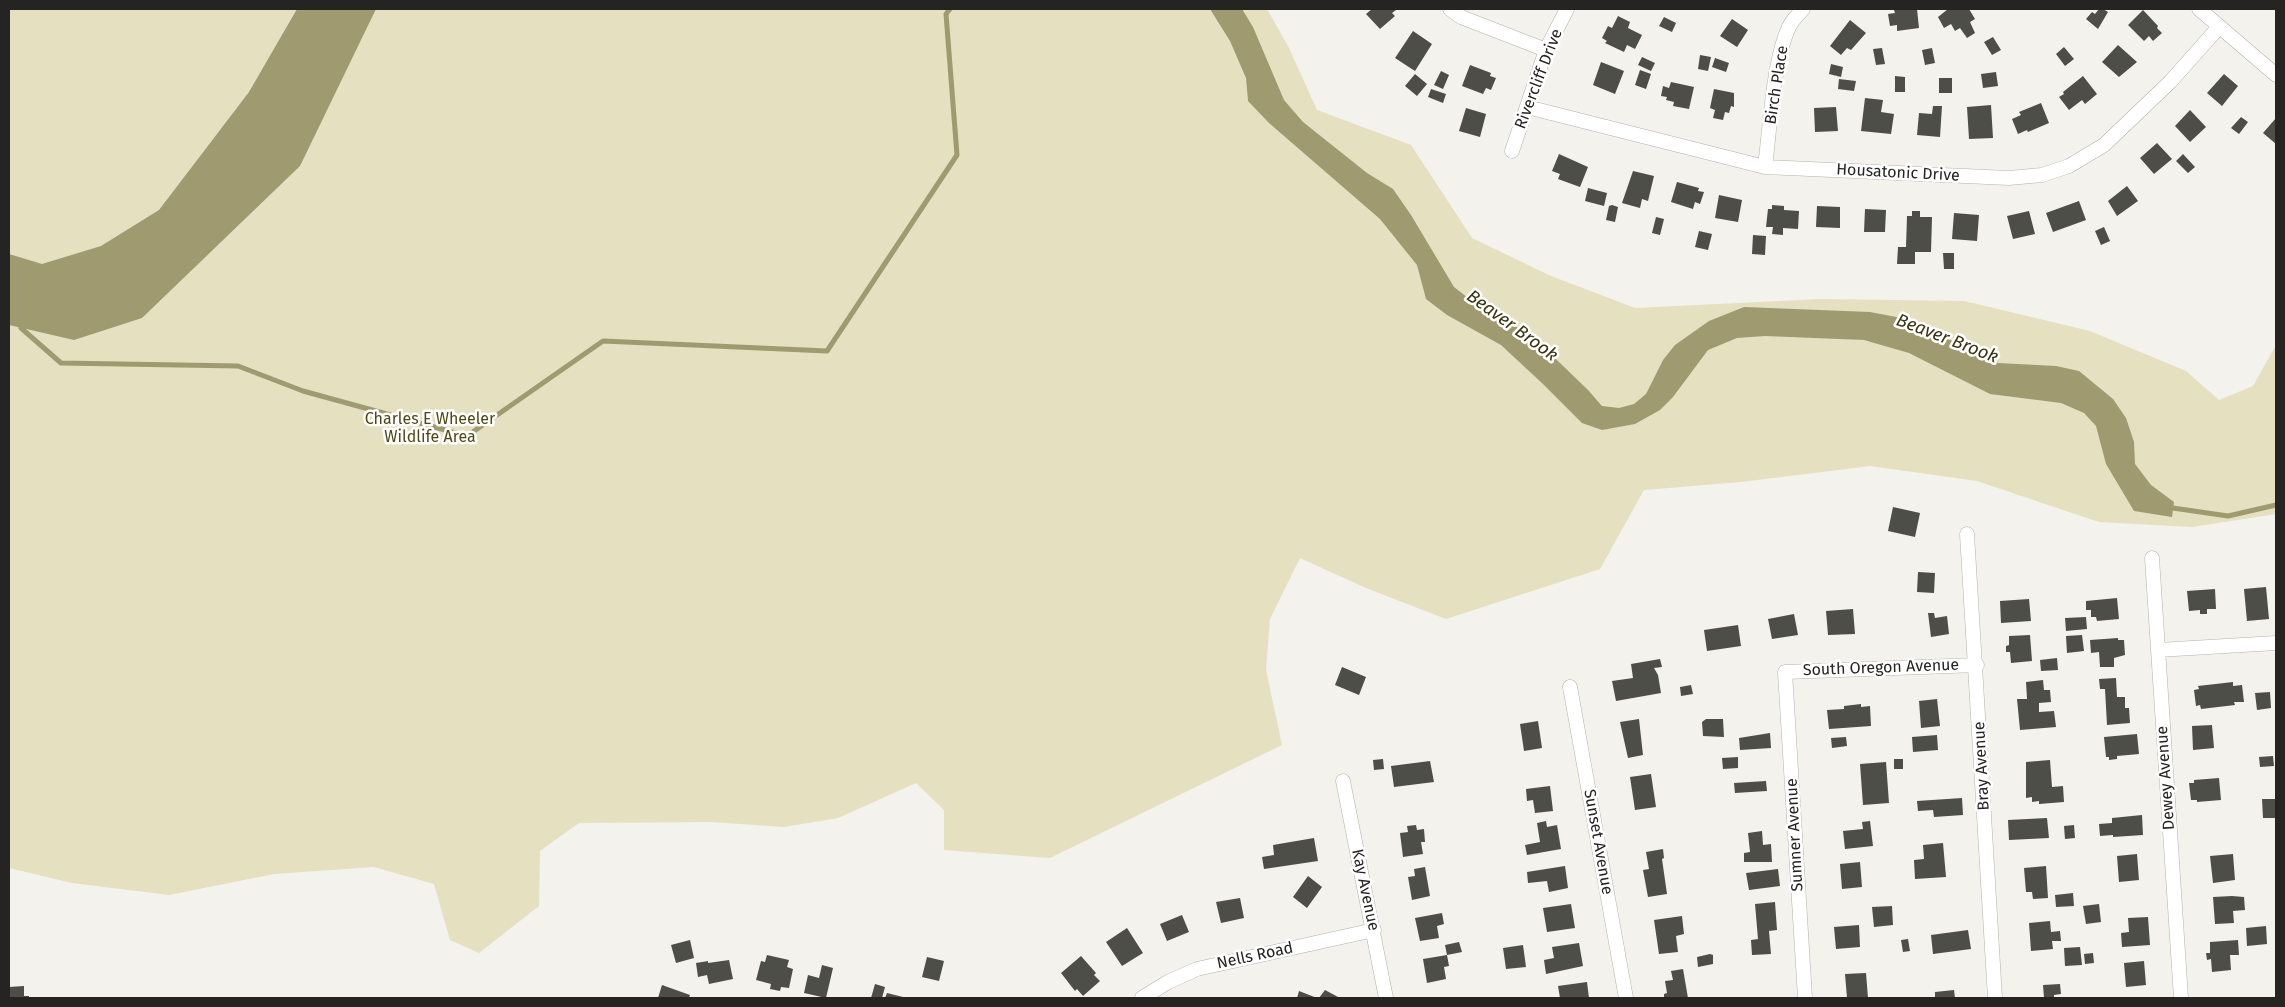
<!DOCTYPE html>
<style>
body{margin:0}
#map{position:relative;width:2285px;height:1007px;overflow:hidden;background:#f3f2ec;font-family:"Fira Sans",sans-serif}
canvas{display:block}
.frame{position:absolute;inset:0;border:10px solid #252422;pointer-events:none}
</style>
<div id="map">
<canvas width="2285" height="1007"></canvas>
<div class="frame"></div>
</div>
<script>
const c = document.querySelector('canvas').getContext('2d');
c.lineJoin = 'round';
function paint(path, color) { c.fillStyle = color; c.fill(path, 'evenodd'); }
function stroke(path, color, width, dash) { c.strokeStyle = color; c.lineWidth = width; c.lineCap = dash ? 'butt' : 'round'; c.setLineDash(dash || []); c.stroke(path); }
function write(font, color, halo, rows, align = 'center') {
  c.font = font + ' "Fira Sans",sans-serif'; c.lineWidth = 5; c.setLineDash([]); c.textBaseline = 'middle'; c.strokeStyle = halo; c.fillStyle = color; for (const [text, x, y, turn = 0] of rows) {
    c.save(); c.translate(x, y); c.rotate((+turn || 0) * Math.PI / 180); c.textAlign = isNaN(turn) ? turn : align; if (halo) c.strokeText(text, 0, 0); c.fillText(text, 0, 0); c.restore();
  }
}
const green = new Path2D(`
 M9 9H1267L1288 46 1317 110 1411 145 1472 238 1551 276 1635 308 1821 299 1964 301 2090 331 2186 371 2219 400 2253 386 2276 345V514L2192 527 2099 522 1977 481 1870 466 1741 482 1644 490 1600 569 1446 619 1366 588 1300 558 1270 619 1266 670 1282 745 1050 858 944 850V810L916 783 838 818 784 827 712 822 579 823 540 851 539 906 479 953 450 940 434 884 374 867 274 874 169 895 72 883 9 868Z`);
const water = new Path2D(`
 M297 9H376L300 166 142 318 74 340 9 325V254L42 264 101 246 159 210 249 92Z
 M1210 9H1242L1253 27 1284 100 1303 122 1367 173 1393 189 1411 215 1454 287 1472 301 1532 336 1588 390 1602 406 1619 408 1634 404 1646 394 1663 360 1675 345 1709 321 1744 307 1870 312 1907 319 1998 363 2056 366 2079 371 2113 399 2126 418 2134 442 2135 464 2151 485 2174 502 2172 517 2134 511 2106 464 2096 426 2084 413 2061 403 1990 394 1909 353 1864 340 1765 336 1737 338 1708 350 1673 397 1660 410 1635 424 1602 430 1582 423 1543 384 1501 345 1447 315 1426 299 1417 265 1380 219 1269 123 1248 101 1246 78 1230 41Z`);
const stream = new Path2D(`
 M21 328 61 363 238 366 303 391 467 436 603 341 827 351 957 155 946 14 950 9
 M2166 507 2228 516 2276 505`);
const building = new Path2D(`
 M1372 9H1395L1396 10 1392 13 1395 16 1380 29 1366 14Z
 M1901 9H1917L1919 28 1897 31V25L1890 26 1888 14 1895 13 1894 10Z
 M1948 9H1969L1975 19 1970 22 1975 33 1967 38 1960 28 1955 31 1951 24 1944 28 1938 17Z
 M2099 9H2103L2108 12 2098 29 2086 19 2092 12 2095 14Z
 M2143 10 2158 26 2157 28 2162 33 2153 41 2149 36 2144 41 2128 25Z
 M1618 16 1630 22 1628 28 1642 35 1635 49 1627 45 1624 52 1605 43 1607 41 1602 38 1608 26 1612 28Z
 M1664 17 1676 23 1672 32 1659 26Z
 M1732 19 1748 30 1737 47 1720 36Z
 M1850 20 1866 33 1851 50 1847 48 1841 55 1830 46Z
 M1413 31 1432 44 1415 71 1395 58Z
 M1993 37 2001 50 1992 55 1984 42Z
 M2118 45 2137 62 2119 77 2102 62Z
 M2064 47 2074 59 2065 66 2056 54Z
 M1882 48 1885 64 1876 65 1873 49Z
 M1932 48 1935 63 1925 65 1922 50Z
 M1700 55 1711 57 1708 71 1698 69Z
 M1642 57 1655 63 1651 71 1638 65Z
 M1715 58 1729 63 1726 72 1712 67Z
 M1601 62 1624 71 1615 94 1593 85Z
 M1831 64 1843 67 1841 77 1829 74Z
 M1470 65 1491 73 1490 76 1496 78 1491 90 1486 88 1483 94 1462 86Z
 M1640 70 1651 74 1646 89 1635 85Z
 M1441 71 1449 75 1443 89 1434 85Z
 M1996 72 1998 86 1983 88 1981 74Z
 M1415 74 1427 84 1417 96 1405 86Z
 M2224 74 2238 86 2222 106 2207 93Z
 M1895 76 1905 77V92H1895Z
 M2083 76 2097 94 2085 104 2082 100 2069 110 2059 97 2064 94 2063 92Z
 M1939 78H1952V93H1939Z
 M1839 79 1856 81 1854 91 1838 89Z
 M1671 82 1694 87 1689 109 1673 106 1674 102 1666 100 1667 97 1661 96 1663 86 1669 88Z
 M1431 89 1446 94 1443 103 1428 97Z
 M1714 89 1734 93V107L1731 106 1729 113 1725 112 1723 120 1713 118 1715 110 1710 108Z
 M1865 98 1883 100 1881 112 1894 114 1891 134 1861 131Z
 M2041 103 2049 123 2028 132 2027 130 2018 134 2012 119 2021 115 2019 112Z
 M1991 105 1993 138 1969 139 1967 107Z
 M1933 106H1942L1940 137 1917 135 1919 113 1932 114Z
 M1836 107 1838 131 1815 132 1814 108Z
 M1466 108 1486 114 1480 137 1459 131Z
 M2190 110 2206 127 2190 142 2175 126Z
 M2241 117 2248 122 2239 134 2231 128Z
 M2276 118V144L2263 133Z
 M2157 143 2172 159 2154 174 2140 158Z
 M1559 154 1588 167 1580 187 1558 179 1560 174 1552 171Z
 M2183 154 2195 167 2188 173 2176 161Z
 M1633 171 1654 176 1648 201 1642 199 1640 208 1622 203Z
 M1677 182 1699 188 1698 191 1704 192 1700 204 1695 202 1693 209 1671 202Z
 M2127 186 2138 201 2117 216 2108 201Z
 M1588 188 1607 193 1604 206 1585 201Z
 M1719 195 1742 200 1738 222 1715 218Z
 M2079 201 2086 220 2053 232 2046 213Z
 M1612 205 1618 207 1615 222 1606 220 1609 206Z
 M1772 205 1784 206V210L1799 211 1798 229 1783 228V235L1772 234 1773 227H1766L1768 209H1772Z
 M1817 206 1840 207V228L1816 227Z
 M1865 209 1886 210 1885 232H1864Z
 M1912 211H1920V217H1932L1931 252H1915V264H1897L1898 247H1906L1907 216H1912Z
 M2029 211 2035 234 2013 239 2007 216Z
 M1954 213 1979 215 1977 241 1952 239Z
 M1656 217 1664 219 1660 235 1652 233Z
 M2104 227 2110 241 2101 245 2095 231Z
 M1699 231 1712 234 1708 250 1695 247Z
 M1753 235 1766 236 1765 255 1752 254Z
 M1943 253H1954V269H1944Z
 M1893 507 1920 513 1915 537 1888 531Z
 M1918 572 1935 573 1934 593 1917 592Z
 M2266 587 2269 619 2247 621 2244 589Z
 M2215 589 2216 609H2207V614H2200V610L2189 611 2187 591Z
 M2117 598 2119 619 2097 621 2096 617H2091V610H2086V601Z
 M2029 599 2031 621 2001 623 2000 601Z
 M1853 609 1855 634 1828 635 1826 611Z
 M1928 613H1934L1935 618 1947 616 1949 634 1931 637Z
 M1794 614 1798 635 1772 639 1768 619Z
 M2086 617 2087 629 2066 631 2065 618Z
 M1738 625 1741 646 1707 651 1704 630Z
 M2030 635 2032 661 2011 663 2010 652H2006V646L2009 645V636Z
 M2082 635 2084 651 2067 653 2066 636Z
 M2118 638V640H2124L2125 655 2114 658V667H2100L2099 652 2091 653 2090 640Z
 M2057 658 2058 670 2041 671 2040 660Z
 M1660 659 1662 667 1654 668 1658 675 1661 693 1616 701 1612 681 1633 678 1631 664Z
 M1342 667 1366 677 1359 695 1335 685Z
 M2116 678 2117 697H2125V708H2129L2130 723 2107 725 2105 689H2100L2099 679Z
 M2043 680 2044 690H2050L2051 702 2039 703V712L2054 711 2056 727 2020 730 2017 699H2027L2026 682Z
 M2233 682V686L2242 685 2244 702H2234L2235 705 2201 709 2200 705 2196 706 2194 690 2199 689 2198 686Z
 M1691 685 1693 694 1681 696 1680 687Z
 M2270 692 2271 708 2257 710 2255 693Z
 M1937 699 1940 726 1921 728 1919 701Z
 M1861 704V707L1870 706 1871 726 1829 729 1827 710 1844 709V706Z
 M1639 719 1643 755 1628 758 1620 722Z
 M1706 719H1723L1724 737 1703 736 1702 722Z
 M1538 721 1542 748 1524 751 1520 724Z
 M2212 725 2214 748 2193 750 2192 726Z
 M1770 733 1771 748 1740 750 1739 738Z
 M2137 734 2139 754 2117 756V759L2109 760V757H2106L2104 737Z
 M1937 735 1938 750 1913 752 1912 737Z
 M1846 737 1847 746 1832 748 1831 738Z
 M2273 756 2274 766 2260 767 2259 757Z
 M1738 757V768L1723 769 1722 758Z
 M1383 759 1384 769 1374 770 1373 760Z
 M1894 759H1903V769H1894Z
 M2050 760 2052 787 2063 786 2064 802 2039 804V801L2032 802V797L2026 798V762Z
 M1430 761 1434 782 1394 787 1391 766Z
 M1886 762 1889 803 1863 805 1860 764Z
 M1651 774 1656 807 1635 810 1630 777Z
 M2219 778 2221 800 2197 802V800H2191L2189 783H2194V780Z
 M1766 781 1767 791 1735 793 1734 783Z
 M1550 786 1553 811 1535 813 1533 800 1527 801 1526 789Z
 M1962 798 1963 815 1934 817 1933 810 1918 811 1917 801Z
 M2262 799H2276V818H2263Z
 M2142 815 2143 835 2113 837V835L2100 836 2099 824 2112 823V818Z
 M2047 818 2049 838 2009 840 2008 820Z
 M1546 821 1547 827 1557 825 1561 849 1527 855 1525 845 1540 842 1537 823Z
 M1870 821 1873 846 1845 849 1843 831 1863 829 1862 822Z
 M1416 825 1417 830 1424 829 1425 842H1421L1423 854 1403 857 1400 833 1408 832 1407 826Z
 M2074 825 2075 838 2065 839 2064 826Z
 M1762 831 1763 845 1771 844 1772 862H1744V853L1750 852 1748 833Z
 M1314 838 1318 861 1264 869 1262 857 1274 855 1273 845Z
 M1943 843 1946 877 1915 879 1914 860 1924 859 1923 845Z
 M1663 849 1664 858 1662 859 1667 894 1648 897 1643 870 1649 869 1646 852Z
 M2137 854 2139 880 2119 882 2117 856Z
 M2233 854 2235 880 2213 883 2210 856Z
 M1860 862 1862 887 1842 889 1840 864Z
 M1565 866 1568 888 1549 892 1547 881 1528 883 1527 872Z
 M2046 866 2048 898 2033 899 2032 892H2026L2024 868Z
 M1425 867 1430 896 1412 900 1408 877 1415 876 1414 869Z
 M1778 869 1780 886 1749 890 1746 873Z
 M1308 876 1322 887 1307 908 1293 897Z
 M2073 893 2074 906 2056 907 2055 895Z
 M2232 896 2244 897 2245 910 2233 911 2234 923 2215 924 2213 897Z
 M1240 898 1244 918 1221 923 1216 902Z
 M1775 902 1777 930 1769 931 1771 954 1752 955 1751 940 1758 939 1755 904Z
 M1571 904 1575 928 1547 932 1543 908Z
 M2099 904 2101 922 2086 924 2083 906Z
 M1892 906 1893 925 1874 927 1872 907Z
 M1442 913 1444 924 1437 926 1439 938 1420 941 1415 918Z
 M1182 915 1189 932 1167 941 1160 924Z
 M1682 916 1684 934 1676 936 1678 952 1659 954 1654 920Z
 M2148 917 2150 945 2122 947 2121 933 2129 932 2128 918Z
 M2050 921 2051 932 2060 931 2061 941H2052L2053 949 2031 951 2029 923Z
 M1859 925 1860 947 1836 949 1834 927Z
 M2266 926 2267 944 2247 946 2246 928Z
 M1127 928 1143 953 1122 966 1106 942Z
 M1968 930 1971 949 1933 954 1931 935Z
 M1908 939 1910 951 1903 952 1901 940Z
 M690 940 694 958 676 963 671 945Z
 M2238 940 2239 955H2230L2231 970 2212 972 2211 959 2207 960 2206 953H2210V942Z
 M1459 942 1462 952 1447 955 1449 966 1444 967 1446 979 1427 983 1423 959 1447 955 1445 945Z
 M1579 943 1583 966 1546 974 1544 960 1554 958 1552 947Z
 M1523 945 1526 967 1506 969 1503 948Z
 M2080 947 2082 965 2065 966 2064 948Z
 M2093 953 2094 963 2085 964 2084 954Z
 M1710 954 1713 955V964L1698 967 1697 957Z
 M767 955 789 960 787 967 793 969 789 988 781 987 780 991 770 989 771 984 756 980 761 961 765 962Z
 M1081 956 1096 973 1094 975 1100 981 1083 996 1077 989 1075 991 1061 973Z
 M927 957 944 961 939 981 922 977Z
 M729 960 733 979 709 984 707 975 698 977 696 963 708 961V963Z
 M2144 961 2146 985 2126 987 2124 963Z
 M822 965 833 968 826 998 804 993 808 975 819 978Z
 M1683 969 1688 998H1664V994L1667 993 1665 981 1673 980 1671 971Z
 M1866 973 1868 998H1847L1845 974Z
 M1587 982 1589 998H1560L1558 986Z
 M875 984 885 987 882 998H871Z
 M2060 984 2061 994 2054 995V998H2044L2043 985Z
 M662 985 690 995 689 998H658Z
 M24 986V996H29V998H9V987Z
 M1325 990 1340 998H1319Z
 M1954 990 1955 998H1935V992Z
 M1299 991 1317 998H1297Z
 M887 993 907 998H885Z`);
const street = new Path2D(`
 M1450 9 1461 17 1546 50
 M2199 9 2276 75
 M1527 107 1765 167 2009 178 2042 175 2069 166 2104 145 2170 82 2219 27
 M1512 151 1546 50 1567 9
 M1765 167C1770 128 1773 61 1789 27 1792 20 1798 15 1803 9
 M1967 534 1995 998
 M2152 558 2181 998
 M2158 650 2276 643
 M1570 687 1626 998
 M1343 781 1386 998
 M1142 998 1168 982 1197 969 1374 930
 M1805 998 1785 672 1977 665`);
const streetNames = [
 ["Rivercliff Drive",1539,79,-69],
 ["Birch Place",1777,85,-81],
 ["Housatonic Drive",1898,173,3],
 ["South Oregon Avenue",1881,668,-2],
 ["Bray Avenue",1982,766,-93],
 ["Dewey Avenue",2166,778,-94],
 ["Sumner Avenue",1795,835,-93],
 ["Sunset Avenue",1598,842,80],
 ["Kay Avenue",1365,890,78],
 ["Nells Road",1255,956,-12]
];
const parkNames = [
 ["Charles E Wheeler",430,420],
 ["Wildlife Area",430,438]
];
const waterNames = [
 ["Beaver Brook",1512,326,36],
 ["Beaver Brook",1947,339,21]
];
paint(green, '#e4e0c0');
paint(water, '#a09a70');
stroke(stream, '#a09a70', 5);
paint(building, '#4e4e49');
stroke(street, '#b2b2ac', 15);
stroke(street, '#fff', 14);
write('16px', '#252422', '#fff', streetNames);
write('16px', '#4f4814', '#fff', parkNames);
write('italic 18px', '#393411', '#fff', waterNames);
</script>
